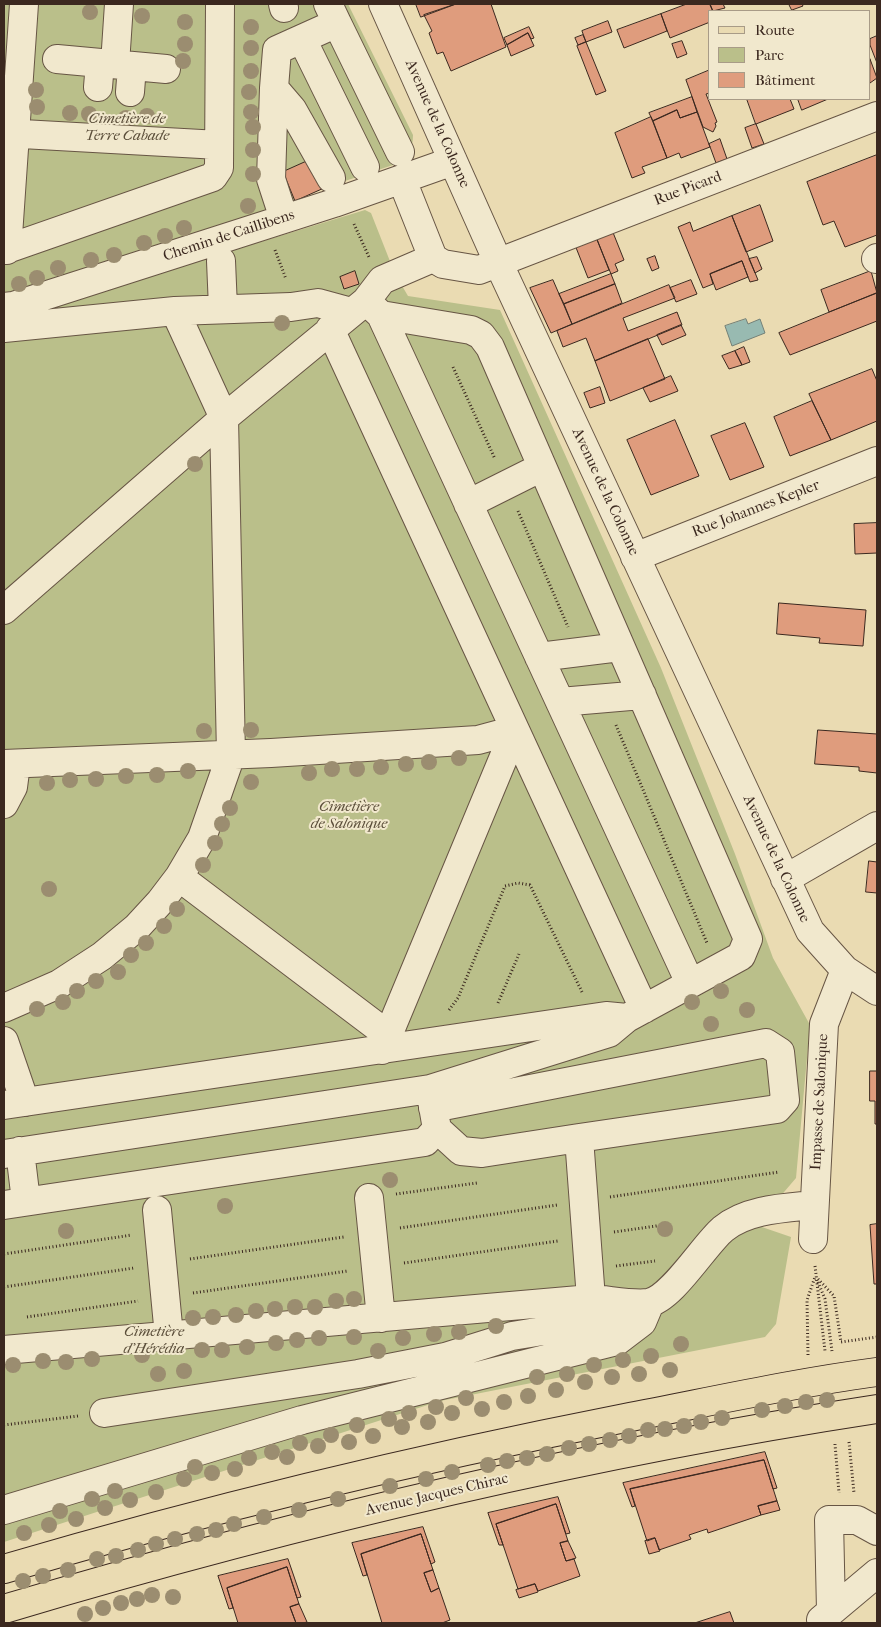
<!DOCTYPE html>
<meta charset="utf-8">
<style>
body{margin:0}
#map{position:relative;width:881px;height:1627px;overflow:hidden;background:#eadbb2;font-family:"IM FELL French Canon",serif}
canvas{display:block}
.frame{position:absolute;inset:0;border:5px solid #3b281f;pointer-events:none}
.legend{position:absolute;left:708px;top:10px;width:162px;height:90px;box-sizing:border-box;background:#f1e8cd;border:1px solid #a89b87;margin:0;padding:6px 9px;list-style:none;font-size:15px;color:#3b281f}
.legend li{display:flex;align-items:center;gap:10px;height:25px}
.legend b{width:25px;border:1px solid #a89b87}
</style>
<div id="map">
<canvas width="881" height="1627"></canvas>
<div class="frame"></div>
<ul class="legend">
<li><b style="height:6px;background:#eadbb2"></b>Route</li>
<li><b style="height:14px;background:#babf8a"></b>Parc</li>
<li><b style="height:14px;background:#df9c7d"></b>Bâtiment</li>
</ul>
</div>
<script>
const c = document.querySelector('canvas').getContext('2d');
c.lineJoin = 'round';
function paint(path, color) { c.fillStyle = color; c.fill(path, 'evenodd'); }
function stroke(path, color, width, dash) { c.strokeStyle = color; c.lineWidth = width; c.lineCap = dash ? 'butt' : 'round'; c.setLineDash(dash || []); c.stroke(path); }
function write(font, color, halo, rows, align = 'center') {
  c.font = font + ' "IM FELL French Canon",serif'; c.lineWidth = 4; c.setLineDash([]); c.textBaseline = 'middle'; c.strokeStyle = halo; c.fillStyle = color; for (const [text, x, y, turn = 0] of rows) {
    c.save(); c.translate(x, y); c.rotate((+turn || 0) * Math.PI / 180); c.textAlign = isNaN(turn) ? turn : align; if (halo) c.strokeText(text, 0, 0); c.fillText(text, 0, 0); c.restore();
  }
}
const green = new Path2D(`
 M4 4H348L413 135C413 150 407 159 393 165L324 188 280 207 15 291 4 292Z
 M365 210 371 213 395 274 408 296 500 310 661 668 735 854 773 958 810 1025 796 1178 756 1225 791 1237 776 1324 765 1337 440 1401 4 1542V320Z`);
const water = new Path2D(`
 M746 319 748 324 760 319 765 333 732 346 725 326Z`);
const building = new Path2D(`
 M416 4H456L421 17Z
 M456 4H491L506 47 451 71 443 52 437 54 429 33 432 31 424 15Z
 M687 4H710L713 11H710V22L670 38 661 14Z
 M710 4H723L725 8 713 11Z
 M789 4H802L803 6 792 10Z
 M661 14 667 31 624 48 617 30Z
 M608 21 612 32 586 42 582 31Z
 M529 27 534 38 531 39 528 33 507 45 504 38Z
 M528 33 534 46 511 56 507 45Z
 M583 35 586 42 578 45 575 38Z
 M877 36V63L870 45V39Z
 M682 41 687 54 677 58 672 44Z
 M586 42 606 91 596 95 577 46Z
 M870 59 877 78 870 83Z
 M710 70V93L706 94 717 122 715 123 716 126 713 132 703 127 686 80Z
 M692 97 697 112 680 118 677 110 653 121 649 113Z
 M747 99H790L794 109 756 124Z
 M798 99H828L802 110Z
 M677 110 680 118 697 112 710 147 681 158 679 153 667 158 653 121Z
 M651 117 667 158 642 167 645 173 632 178 615 133Z
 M756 124 764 144 752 148 745 128Z
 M720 139 727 159 716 163 709 144Z
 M877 155V235L845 247 834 221 823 225 807 182Z
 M312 159 324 188 295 201 283 172Z
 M760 205 773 241 746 252 732 216Z
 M732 216 758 280 750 282 742 261 710 274 713 284 703 288 678 227 690 222 693 231Z
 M612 230 624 260 615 264 618 271 611 274 596 237Z
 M596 237 609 270 588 278 575 245Z
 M655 256 659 268 652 271 647 259Z
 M757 257 762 269 755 273 749 259Z
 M742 261 748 277 716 290 710 274Z
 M355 271 359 284 344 289 340 277Z
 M871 271 877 293 829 312 821 290Z
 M611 274 615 284 564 304 559 294Z
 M553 280 572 324 551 333 530 288Z
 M691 280 697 294 676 302 670 288Z
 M615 284 622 303 572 324 564 304Z
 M669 285 675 298 623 318 628 331 677 312 682 325 595 361 586 338 563 347 557 331Z
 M877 293V321L790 355 779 333Z
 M681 325 686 335 662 345 657 335Z
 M648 339 665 379 610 401 595 361Z
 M744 347 750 362 742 365 735 351Z
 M735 351 742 365 729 369 722 356Z
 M872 369 877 381V421L831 440 809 394Z
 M671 376 678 391 650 402 643 388Z
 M600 387 605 403 590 408 584 393Z
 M812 401 831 440 790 456 774 417Z
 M675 420 699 476 651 495 627 440Z
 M745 423 764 467 730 480 711 436Z
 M877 523V553L855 554 854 524Z
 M779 603 866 610 863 646 819 643 820 638 777 634Z
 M818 730 877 734V773L859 771V767L815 764Z
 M869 861 877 862V893L866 892Z
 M870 1071H877V1124H875V1101H870Z
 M877 1224V1284H874L870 1225Z
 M765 1452 777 1488 773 1489 764 1460 630 1489 635 1506 632 1507 623 1483Z
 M764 1460 777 1501 758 1506 761 1515 708 1533 707 1529 689 1535 691 1539 659 1550 655 1538 647 1541 630 1489Z
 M558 1497 570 1533 566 1534 556 1504 496 1524 503 1545H499L488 1513Z
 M777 1501 780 1510 761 1515 758 1506Z
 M556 1504 568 1541 560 1543 566 1561 574 1559 580 1576 538 1591 535 1584 518 1589 496 1524Z
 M423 1527 435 1562 431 1564 421 1534 361 1554 367 1575 363 1576 352 1543Z
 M421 1534 433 1570 424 1573 431 1592 439 1588 450 1620 442 1623H382L361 1554Z
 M655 1538 660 1551 649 1554 645 1541Z
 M568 1541 576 1558 566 1561 560 1543Z
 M288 1559 301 1597 297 1598 287 1567 227 1588 233 1608 229 1609 218 1576Z
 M287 1567 299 1604 290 1607 296 1623H238L227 1588Z
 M433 1570 439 1588 431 1592 424 1573Z
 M535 1584 538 1592 519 1598 516 1590Z
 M299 1604 307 1622 303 1623H296L290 1607Z
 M730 1612 734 1623H695Z`);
const path = new Path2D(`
 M354 224 369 257
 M275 250 286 279
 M453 367 495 459
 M518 511 568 627
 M616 725 707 943
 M498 1003 519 954
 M449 1010 458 998 505 886 518 883 530 885 582 992
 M396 1194 477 1183
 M610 1197 779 1172
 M400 1228 557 1205
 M614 1232 663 1225
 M4 1254 132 1235
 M190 1259 344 1237
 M404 1263 558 1241
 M616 1266 655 1261
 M815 1266 825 1351
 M818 1279 834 1296 841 1342 877 1337
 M818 1282 825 1299 832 1351
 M4 1287 134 1268
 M193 1293 348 1271
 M27 1317 138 1301
 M808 1355 807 1300 815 1277
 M4 1425 78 1416
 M849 1442 854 1493
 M835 1444 839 1493`);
const minor = new Path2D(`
 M283 4 284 8
 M383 4 498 262 810 931 845 970 877 991
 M337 23 400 152
 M302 39 365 167
 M57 59 166 69
 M115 64 119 4
 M98 87 100 63
 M274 88 292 109 331 178
 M130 92 132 66
 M4 133 219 145
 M402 180 433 258 443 264 479 270 877 116
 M284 219 271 179 274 88 277 50 337 23 328 4
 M4 250 213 177 219 168 220 4
 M7 250 24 4
 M876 259 877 258
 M221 261 223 308
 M366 301 382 280 433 258
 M4 307 13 306 334 203 453 161
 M381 315 690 983
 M4 328 175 311 291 307 318 303 351 312
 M330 329 644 1009
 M468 504 542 467
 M635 557 877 461
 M4 610 224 418 366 301 381 315 471 330 481 335 490 347 748 939 741 956 627 1018 609 1033 430 1089 437 1129 461 1151 482 1153 579 1138
 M539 657 620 647
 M560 702 642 695
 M4 764 271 753 478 740 515 730 382 1050
 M4 804 13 787 16 764
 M179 877 388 1035
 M785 879 877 826
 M4 1008 59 984 102 956 137 927 160 902 179 877 202 838 231 755 224 418 175 311
 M4 1041 25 1102
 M4 1105 606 1016 627 1018
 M433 1108 766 1043 780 1052 785 1100 777 1109 579 1138 591 1299
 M20 1151 26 1201
 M4 1154 430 1089
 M369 1198 381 1318
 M4 1205 425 1142 437 1129
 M157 1210 169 1336
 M813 1239 824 1024 845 970
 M4 1350 591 1299C609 1300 631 1305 648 1303 672 1299 704 1245 723 1229 747 1209 785 1208 814 1205
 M104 1413 358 1374 445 1357 512 1336 610 1320 644 1305
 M4 1510 302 1420 617 1341 642 1322 650 1303
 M831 1611 829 1520H857L877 1531
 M821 1620 877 1573`);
const major = new Path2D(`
 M4 1569C208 1509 416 1459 625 1418 709 1402 793 1383 877 1372
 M4 1609C290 1524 582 1454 877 1409`);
const trees = [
 [90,12],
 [142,16],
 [185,22],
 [251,27],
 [185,44],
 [251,48],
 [183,61],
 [251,71],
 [36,90],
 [249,92],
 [37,107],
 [251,112],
 [70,113],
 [89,114],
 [147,116],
 [126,118],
 [253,127],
 [253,150],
 [253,174],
 [248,206],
 [184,228],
 [165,236],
 [144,243],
 [114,255],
 [91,260],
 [58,268],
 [37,278],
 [19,284],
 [282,323],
 [195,464],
 [251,730],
 [204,731],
 [459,758],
 [429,762],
 [406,764],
 [381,767],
 [332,769],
 [357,769],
 [188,771],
 [309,773],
 [157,775],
 [126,776],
 [96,779],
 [70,780],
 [251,782],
 [47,783],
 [230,808],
 [222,824],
 [215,843],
 [203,865],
 [49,889],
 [177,909],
 [164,926],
 [146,943],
 [131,955],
 [118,972],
 [96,981],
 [77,991],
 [721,991],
 [63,1002],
 [692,1002],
 [37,1009],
 [747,1010],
 [711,1024],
 [390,1180],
 [225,1206],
 [665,1229],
 [66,1231],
 [354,1299],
 [336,1301],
 [295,1307],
 [315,1307],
 [275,1309],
 [256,1311],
 [236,1315],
 [213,1317],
 [193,1318],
 [496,1326],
 [459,1332],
 [434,1334],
 [354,1337],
 [319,1338],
 [403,1338],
 [297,1340],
 [276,1343],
 [681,1344],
 [247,1347],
 [202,1350],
 [222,1350],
 [378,1351],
 [142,1355],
 [651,1356],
 [92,1359],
 [623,1360],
 [43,1361],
 [66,1362],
 [13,1365],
 [594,1365],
 [670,1370],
 [184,1371],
 [158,1374],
 [567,1374],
 [639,1374],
 [537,1377],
 [612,1377],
 [585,1382],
 [556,1390],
 [528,1396],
 [466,1398],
 [827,1400],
 [504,1402],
 [806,1402],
 [785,1406],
 [436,1407],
 [482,1409],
 [762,1410],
 [409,1413],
 [452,1413],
 [722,1418],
 [389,1419],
 [428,1422],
 [701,1422],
 [357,1425],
 [684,1426],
 [402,1427],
 [665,1429],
 [648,1430],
 [331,1435],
 [373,1436],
 [629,1436],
 [610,1440],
 [349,1442],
 [300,1443],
 [589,1444],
 [318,1446],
 [569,1448],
 [272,1452],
 [547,1454],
 [287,1457],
 [249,1458],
 [527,1458],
 [507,1461],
 [488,1465],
 [195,1467],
 [235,1469],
 [452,1472],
 [212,1473],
 [184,1479],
 [426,1479],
 [390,1486],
 [115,1491],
 [156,1492],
 [92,1499],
 [338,1499],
 [130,1500],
 [105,1508],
 [299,1510],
 [60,1511],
 [264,1517],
 [76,1519],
 [234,1524],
 [49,1525],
 [216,1530],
 [24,1533],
 [197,1534],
 [175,1539],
 [156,1544],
 [138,1550],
 [116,1556],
 [97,1559],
 [68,1570],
 [43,1576],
 [23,1581],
 [152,1595],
 [173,1597],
 [137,1599],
 [121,1603],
 [103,1608],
 [85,1614]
];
const parkNames = [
 ["Cimetière de",127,119],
 ["Terre Cabade",127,136],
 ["Cimetière",349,807],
 ["de Salonique",349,824],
 ["Cimetière",154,1332],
 ["d'Hérédia",154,1349]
];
const streetNames = [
 ["Avenue de la Colonne",437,124,66],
 ["Rue Picard",688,189,-21],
 ["Chemin de Caillibens",229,236,-18],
 ["Avenue de la Colonne",605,492,65],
 ["Rue Johannes Kepler",756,509,-21],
 ["Avenue de la Colonne",776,859,65],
 ["Impasse de Salonique",820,1102,-87],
 ["Avenue Jacques Chirac",437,1495,-13]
];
paint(green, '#babf8a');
paint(water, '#98bab1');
stroke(water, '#738077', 1);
paint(building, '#df9c7d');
stroke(building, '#3b281f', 1);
stroke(minor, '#675544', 30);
stroke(major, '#3b281f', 30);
stroke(path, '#3b281f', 3, [1, 2.5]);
stroke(minor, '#f1e8cd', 28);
stroke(major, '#eadbb2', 28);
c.fillStyle = '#9b8d70';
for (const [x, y] of trees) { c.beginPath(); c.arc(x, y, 8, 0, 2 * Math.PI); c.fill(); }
write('italic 15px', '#5b4e3a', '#f1e8cd', parkNames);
write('15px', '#3b281f', '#f1e8cd', streetNames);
</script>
